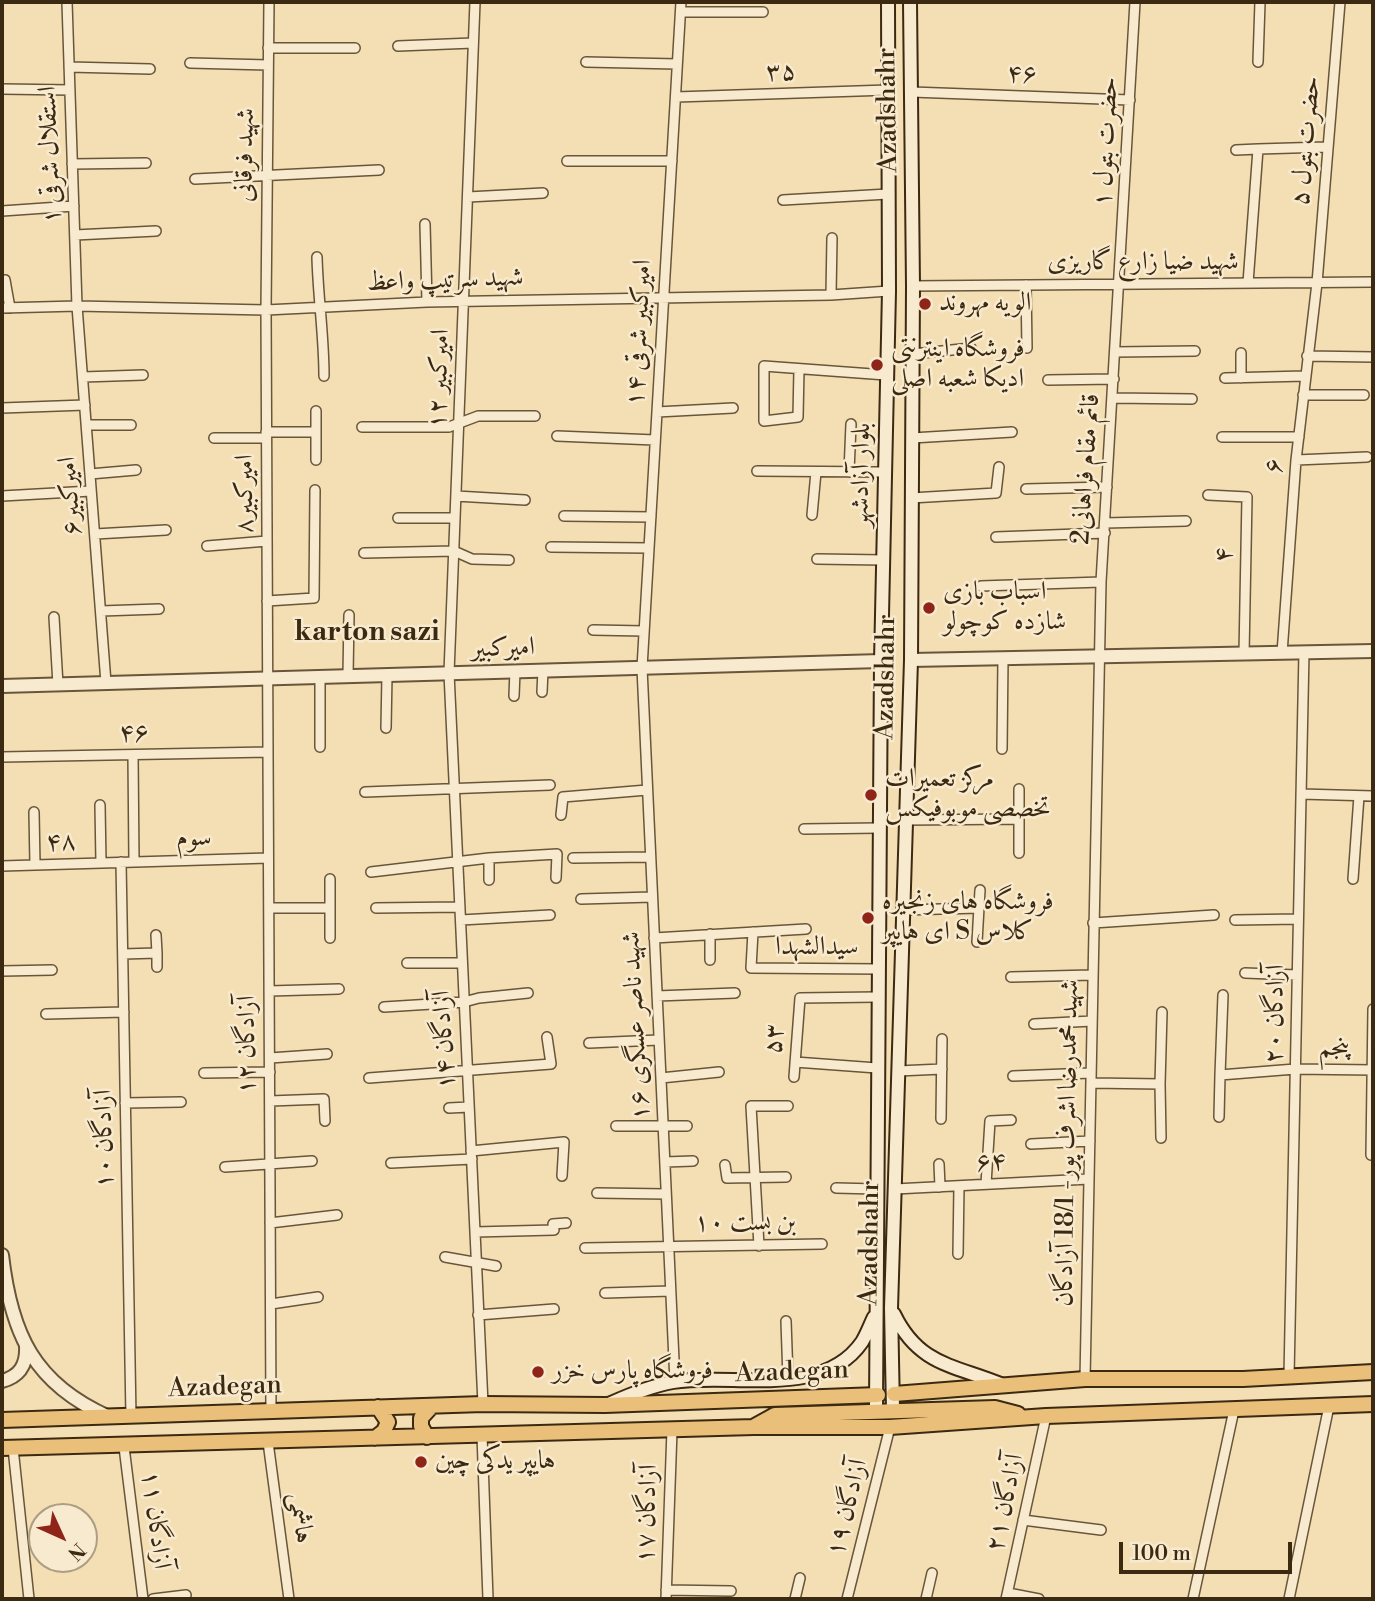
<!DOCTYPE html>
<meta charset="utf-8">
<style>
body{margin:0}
#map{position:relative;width:1375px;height:1601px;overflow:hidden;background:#f4deb4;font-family:"Libre Bodoni",serif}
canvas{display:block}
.frame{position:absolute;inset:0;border:4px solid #3b2912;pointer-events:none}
.north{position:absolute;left:28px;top:1503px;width:70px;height:70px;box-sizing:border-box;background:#f8eace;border:2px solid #ac9d83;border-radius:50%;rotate:135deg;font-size:19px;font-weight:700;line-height:28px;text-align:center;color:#3b2912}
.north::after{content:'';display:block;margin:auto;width:24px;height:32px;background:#8f2418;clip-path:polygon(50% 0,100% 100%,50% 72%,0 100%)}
.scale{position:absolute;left:1119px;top:1542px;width:173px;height:32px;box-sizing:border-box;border:4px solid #3b2912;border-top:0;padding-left:9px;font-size:21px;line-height:24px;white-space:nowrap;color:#3b2912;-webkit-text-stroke:5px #f8eace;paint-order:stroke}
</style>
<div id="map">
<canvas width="1375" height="1601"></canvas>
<div class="frame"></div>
<div class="north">N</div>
<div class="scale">100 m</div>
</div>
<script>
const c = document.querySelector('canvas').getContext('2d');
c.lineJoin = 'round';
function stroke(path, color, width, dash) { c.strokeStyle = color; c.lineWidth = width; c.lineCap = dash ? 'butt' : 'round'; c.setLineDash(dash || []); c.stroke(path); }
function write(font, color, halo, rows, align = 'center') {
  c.font = font + ' "Libre Bodoni",Amiri,serif'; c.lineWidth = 5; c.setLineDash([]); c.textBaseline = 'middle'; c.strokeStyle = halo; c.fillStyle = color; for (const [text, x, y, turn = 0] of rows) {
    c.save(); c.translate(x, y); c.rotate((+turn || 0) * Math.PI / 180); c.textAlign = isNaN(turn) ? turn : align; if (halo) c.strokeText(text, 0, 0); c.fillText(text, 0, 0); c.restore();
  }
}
const minor = new Path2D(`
 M67 2 77 306 106 683
 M269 2 266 310 271 1411
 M475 2 449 673 483 1404
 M681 12H763
 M398 46 473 43
 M268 48H355
 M586 62 677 64
 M1258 62 1260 2
 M190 63 268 65
 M69 67 150 69
 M2 89 70 90
 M912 92 1130 100
 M676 97 888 90
 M1236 150 1258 149
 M567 161H672
 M72 164 146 163
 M195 179 379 170
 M468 197 543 193
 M783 200 888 194
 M2 211 74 206
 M425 224 427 302
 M75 235 156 231
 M317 257C318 297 324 336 324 376
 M2 280H5L10 308
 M1248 283 1258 149 1326 147
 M1026 285 1027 348
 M913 286 1373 282
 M831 295 832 238
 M2 308 77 306 266 310 427 302 831 295 889 291
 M1115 352 1195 351
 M1241 353V378
 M913 354 971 348
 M1307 356 1373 357
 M799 369 798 417 764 421V366L886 375
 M83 377 143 375
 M1225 378 1305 376
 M1048 380 1114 379
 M1303 395H1364
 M1113 398 1192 399
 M2 408 85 405
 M657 412 733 408
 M87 425H131
 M362 427H449L478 416H535
 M266 432H316
 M557 436 655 440
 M1222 437H1299
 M214 438H266
 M912 438 1012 432
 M316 460V411
 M1296 460 1367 457
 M757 471 884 472
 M849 472 851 424
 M90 474 136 470
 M1026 489 1107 487
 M1208 495 1247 497 1244 654
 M2 496 91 491
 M456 496 525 500
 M911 498 996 493 999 467
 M812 515 816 472
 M564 516 651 517
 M398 518H455
 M1105 523 1186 521
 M95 534 166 530
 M996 537 1105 533
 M207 546 267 541
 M551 547 649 548
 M364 553 454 551 472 559 509 560
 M817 559 883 560
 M981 586 1101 582
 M267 601 314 598 315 490
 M101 611 159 609
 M54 617 58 685
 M593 630 644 631
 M1282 653 1296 460 1317 283 1340 2
 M348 676 349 615
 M320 677V747
 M542 692 543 670
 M514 696 515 671
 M386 728 387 675
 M1002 749 1003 658
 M133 755 134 862
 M2 757 268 752
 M1019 789V853
 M365 792 550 785
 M1301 794 1373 796
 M100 805 101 863
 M34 812 35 865
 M561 815 563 797 647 790
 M905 820 1019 819
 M804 829 879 828
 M489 858V880
 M573 858 650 857
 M121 862 131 1416
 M2 866 268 858
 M371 872 489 858 557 854 556 878
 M330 879V938
 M1353 879 1359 796
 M581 899 652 897
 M269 908H330
 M376 908 460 907
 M903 910 979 908
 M461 920 550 915
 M1235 920 1298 919
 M1093 923 1214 915
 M753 932 751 968 878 969
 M156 935 157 953
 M654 938 806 929
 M977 942 980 890
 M123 954 157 953V967
 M710 960V934
 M407 963H462
 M2 971 52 970
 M1245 973 1297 975
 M1011 977 1092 975
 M269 991 339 989
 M657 996 735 993
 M384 1007 464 1002 479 998 528 993
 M46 1014 124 1012
 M1034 1024 1092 1021
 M589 1043 659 1040
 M270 1058 327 1054
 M795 1062 877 1068
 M898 1071 942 1069
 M204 1073 270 1072
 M1220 1075 1223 995
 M1013 1076 1091 1073
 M794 1077 800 998 877 997
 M369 1078 551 1064 547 1037
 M661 1078 719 1072
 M1091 1083 1160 1084 1161 1138
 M1160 1084 1162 1012
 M270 1101 324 1099 325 1121
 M125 1103 181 1102
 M449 1108 469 1107
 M1219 1117 1220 1075 1295 1069 1373 1070
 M941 1119 942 1039
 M616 1126H687
 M1031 1144 1090 1141
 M471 1151 564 1142 562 1176
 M1371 1155 1373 1009
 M665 1162 693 1161
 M391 1163 472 1159
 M939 1164 940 1187
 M725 1165 727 1178 786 1177
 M225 1167 312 1161
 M986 1184 990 1121 1011 1120
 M836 1188 876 1189
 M895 1189 1089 1179
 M597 1193 666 1194
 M270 1223 337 1215
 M475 1232 554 1230 553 1224 566 1223
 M759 1246 751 1106H788
 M585 1248 822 1244
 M958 1254 959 1186
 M445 1257 496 1266
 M605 1293 670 1291
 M271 1304 318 1297
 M478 1315 554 1309
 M786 1321 788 1378
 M1289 1376 1304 652
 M1085 1379 1101 582 1135 2
 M675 1382 642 668 681 2
 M482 1435 488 1599
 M268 1442 289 1599
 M124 1447 143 1599
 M13 1448 29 1599
 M1023 1520 1101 1530
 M666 1590 731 1591
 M1008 1593 1039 1599
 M153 1599 186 1595
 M666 1599 672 1430
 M795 1599 800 1578
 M847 1599 890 1427
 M926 1599 932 1573
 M1006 1599 1046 1416
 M1193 1599 1234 1410
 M1289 1599 1329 1406`);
const tertiary = new Path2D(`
 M911 660 1373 651
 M2 686 881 661
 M2 1255C11 1334 34 1384 109 1417
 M2 1381C20 1376 27 1365 26 1346`);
const secondary = new Path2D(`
 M894 1314C919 1366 955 1365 1003 1385
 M611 1403C631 1394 651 1386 673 1382 732 1372 822 1400 862 1342 867 1334 870 1325 874 1317
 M876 1405 881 661 889 291 888 2
 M893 1410 891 1308 911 660 913 286 910 2`);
const primary = new Path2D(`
 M894 1394 1085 1379H1243L1373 1372
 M2 1420 483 1404 605 1405 878 1395
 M755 1426 775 1415 995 1408 1018 1414
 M427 1437 421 1426V1418L432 1406
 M375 1438 384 1431 388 1422 378 1407
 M2 1448 754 1427H890L1046 1416 1373 1404`);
const markers = [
 [925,304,7,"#8f2418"],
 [877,365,7,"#8f2418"],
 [929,608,7,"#8f2418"],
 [871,795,7,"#8f2418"],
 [868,918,7,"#8f2418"],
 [538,1372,7,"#8f2418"],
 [421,1462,7,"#8f2418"]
];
const streetNames = [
 ["۳۵",781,73,-2],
 ["۴۶",1022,75,2],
 ["Azadshahr",889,110,-91],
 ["حضرت بتول ۵",1307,141,-85],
 ["حضرت بتول ۱",1107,142,-87],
 ["استقلال شرقی ۱",51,155,-92],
 ["شهید فرقانی",246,155,-89],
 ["شهید ضیا زارع گاریزی",1143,263],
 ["شهید سرتیپ واعظ",445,281,-2],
 ["۱۴ امیرکبیر شرقی",640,333,-87],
 ["امیرکبیر ۱۲",440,379,-88],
 ["۶",1275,466,-85],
 ["2قائم مقام فراهانی",1087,469,-86],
 ["بلوار آزادشهر",862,475,-89],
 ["امیرکبیر۸",246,494,-90],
 ["امیرکبیر۶",71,496,-94],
 ["۴",1225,555,-89],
 ["امیرکبیر",503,649,-2],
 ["Azadshahr",887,677,-89],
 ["۴۶",134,734,-1],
 ["سوم",194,839,-1],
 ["۴۸",61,843,-2],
 ["سیدالشهدا",817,948],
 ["۲۰ آزادگان",1276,1014,-89],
 ["۱۶ شهید ناصر عسگری",637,1026,-93],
 ["۵۳",775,1039,-86],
 ["۱۴ آزادگان",445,1040,-93],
 ["۱۲ آزادگان",248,1045,-90],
 ["پنجم",1334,1049],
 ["۱۰ آزادگان",105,1139,-91],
 ["شهید محمدرضا اشرف پور- 18/1 آزادگان",1068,1143,-89],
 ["۶۴",991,1163,-3],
 ["بن بست ۱۰",745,1224],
 ["Azadshahr",871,1243,-89],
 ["Azadegan",792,1373,-2],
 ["Azadegan",225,1388,-2],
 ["۲۱ آزادگان",1006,1503,-78],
 ["۱۹ آزادگان",848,1508,-76],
 ["۱۷ آزادگان",648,1514,-88],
 ["هاشمی",300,1518,83],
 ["۱۱ آزادگان",155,1520,83]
];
const poiNames = [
 ["الویه مهروند",939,304],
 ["فروشگاه اینترنتی",891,350],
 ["ادیکا شعبه اصلی",891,380],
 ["اسباب بازی",943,593],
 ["شازده کوچولو",943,623],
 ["مرکز تعمیرات",885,780],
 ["تخصصی موبوفیکس",885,810],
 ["فروشگاه های زنجیره",882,903],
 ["ای هایپر S کلاس",882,933],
 ["فروشگاه پارس خزر",552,1372],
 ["هایپر یدکی چین",435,1462]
];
const neighbourhoodNames = [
 ["karton sazi",367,633]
];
stroke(minor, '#69563a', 12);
stroke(tertiary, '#69563a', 16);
stroke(secondary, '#3b2912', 16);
stroke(primary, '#3b2912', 18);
stroke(minor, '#f8eace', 9);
stroke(tertiary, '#f8eace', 12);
stroke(secondary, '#f8eace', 12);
stroke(primary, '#eabf7a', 14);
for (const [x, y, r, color] of markers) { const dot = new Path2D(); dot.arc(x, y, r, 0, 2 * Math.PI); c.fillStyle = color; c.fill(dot); stroke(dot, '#f8eace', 2.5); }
write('26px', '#3b2912', '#f8eace', streetNames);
write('26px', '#3b2912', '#f8eace', poiNames, 'left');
write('bold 28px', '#3b2912', '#f8eace', neighbourhoodNames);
</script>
